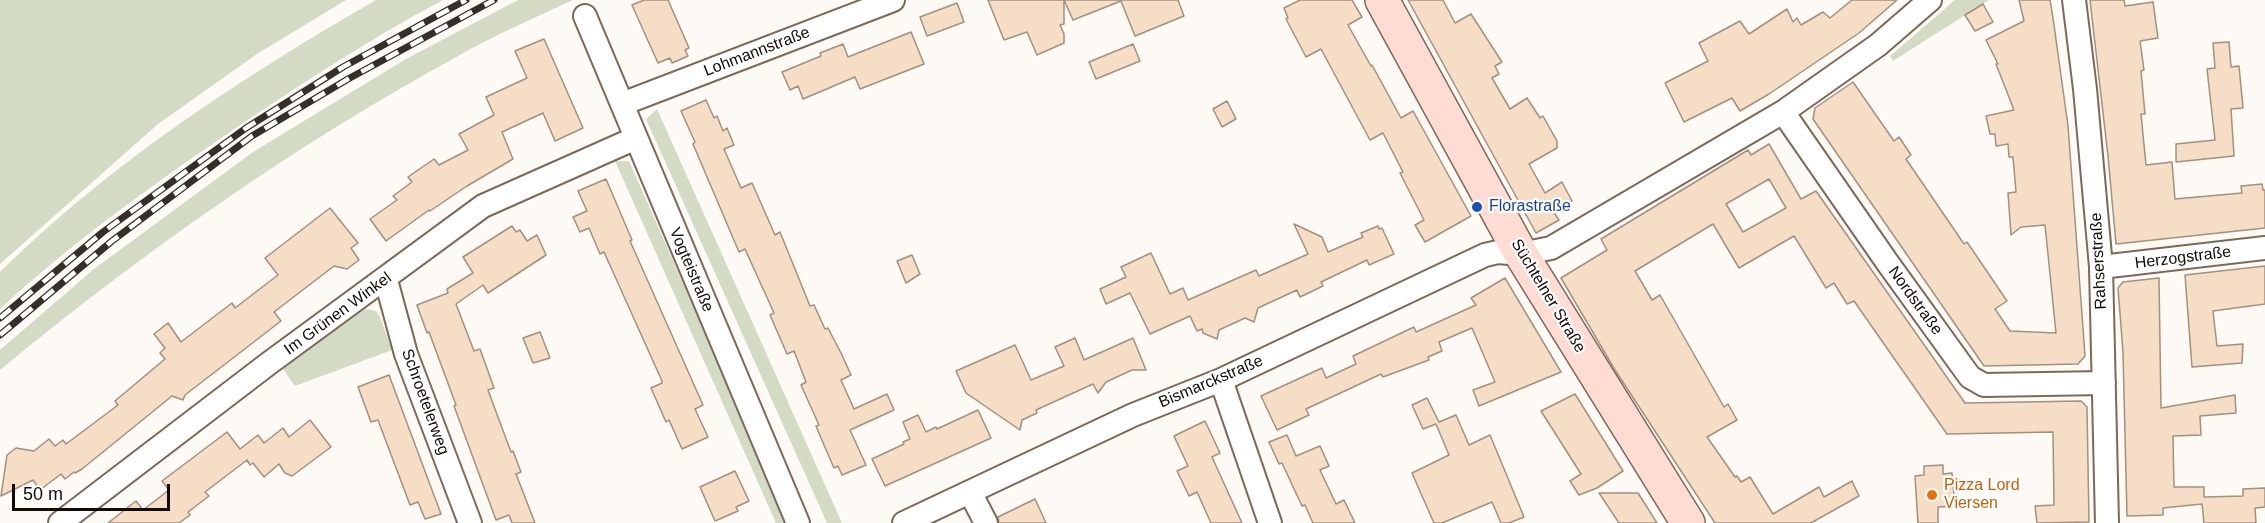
<!DOCTYPE html>
<meta charset="utf-8">
<style>
body{margin:0}
#map{position:relative;width:2265px;height:523px;overflow:hidden;background:#fdf9f5;font-family:Arial,sans-serif}
canvas{display:block}
.scale{position:absolute;left:12px;top:484px;width:158px;height:27px;box-sizing:border-box;border:3px solid #110a05;border-top:0;padding-left:8px;font-size:18px;line-height:21px;white-space:nowrap;color:#110a05;-webkit-text-stroke:4px #fff;paint-order:stroke}
</style>
<div id="map">
<canvas width="2265" height="523"></canvas>
<div class="scale">50 m</div>
</div>
<script>
const c = document.querySelector('canvas').getContext('2d');
c.lineJoin = 'round';
function paint(path, color) { c.fillStyle = color; c.fill(path, 'evenodd'); }
function stroke(path, color, width, dash) { c.strokeStyle = color; c.lineWidth = width; c.lineCap = dash ? 'butt' : 'round'; c.setLineDash(dash || []); c.stroke(path); }
function write(font, color, halo, rows, align = 'center') {
  c.font = font + ' Arial,sans-serif'; c.lineWidth = 4.5; c.setLineDash([]); c.textBaseline = 'middle'; c.strokeStyle = halo; c.fillStyle = color; for (const [text, x, y, turn = 0] of rows) {
    c.save(); c.translate(x, y); c.rotate((+turn || 0) * Math.PI / 180); c.textAlign = isNaN(turn) ? turn : align; if (halo) c.strokeText(text, 0, 0); c.fillText(text, 0, 0); c.restore();
  }
}
const green = new Path2D(`
 M0 0H346L257 54 158 124 0 264Z
 M376 0H443C362 43 284 95 208 147 136 197 64 249 0 309V272C109 164 244 76 376 0Z
 M518 0H573C534 18 495 35 458 56 295 145 143 252 0 370V350L94 269 253 152 406 59Z
 M1955 0H1989L1893 61 1890 56Z
 M657 109 842 523H827L646 119Z
 M615 161H629L789 523H776Z
 M366 309 376 311 380 317 392 350 295 386 283 369 355 313Z`);
const building = new Path2D(`
 M644 0H668L689 48 685 50 688 56 672 63 670 58 658 63 632 5Z
 M988 0H1064V24L1060 25 1064 34V43L1037 55 1027 32 1004 40Z
 M1064 0H1178L1184 16 1135 36 1121 1 1073 20Z
 M1300 0H1352L1362 17 1348 25 1371 66 1372 65 1401 118 1413 111 1471 216 1425 242 1415 225 1424 220 1400 173 1403 172 1383 133 1370 140 1321 49 1306 57 1286 19 1288 18 1284 8Z
 M1408 0H1443L1455 23 1471 14 1502 62 1495 66 1499 74 1492 78 1510 109 1527 98 1540 118 1543 116 1557 141V148L1529 164 1545 193 1562 182 1572 201 1553 211 1559 220 1536 233Z
 M1852 0H1897L1859 33 1769 94 1740 111 1732 98 1684 122 1665 83 1708 61 1699 43 1740 21 1749 34 1787 9 1793 22 1797 18 1801 25 1823 12 1830 18Z
 M2019 0H2050L2053 18 2068 126 2081 301 2085 356 2078 364 1984 366 1813 119 1815 108 1853 82 1894 141 1899 137 1911 155 1906 159 1964 244 1967 242 2007 301 1995 309 2010 331 2056 333 2045 225 2021 227 2011 235 2008 193 2016 192 2013 157H2009L2008 144 1996 146 1995 134H1990L1986 116 2014 110 1996 64H1998L1986 40 2024 21Z
 M2090 0H2124L2125 6 2153 2 2158 38 2140 41 2144 70 2141 71 2145 114H2141L2146 165 2172 162 2175 199 2242 193 2241 186 2262 184 2263 190H2265V228L2116 244 2108 156Z
 M957 3 964 22 927 36 920 17Z
 M1983 4 1993 22 1975 31 1965 15Z
 M911 32 924 64 860 89 855 77 803 99 798 86 790 90 782 72 821 56 820 53 843 44 848 57Z
 M544 39 583 128 555 141 543 113 502 132 513 159 467 186 430 211 429 210 386 241 370 219 397 200 393 196 412 182 408 177 434 159 439 165 468 150 459 134 494 115 486 97 527 78 515 51Z
 M2229 42 2231 67 2239 66 2243 108 2231 109 2234 156 2176 162V144L2215 140 2207 69 2215 68 2213 43Z
 M1133 44 1140 61 1096 79 1089 62Z
 M706 100 714 118 717 116 723 131 727 128 734 145 724 149 741 188 752 183 775 235 780 232 810 306 814 305 825 329 828 328 842 355 851 375 841 380 854 409 887 394 894 410 850 430 866 465 842 475 838 466 834 468 824 445 816 426 819 425 801 385 806 382 794 351 787 354 770 315 774 313 745 249 739 252 693 144 695 142 681 111Z
 M1227 101 1236 119 1222 127 1213 109Z
 M1769 144 1801 199 1816 191 1965 403 2081 401 2087 407 2089 522 2037 523 2035 506 2054 505 2053 432 1947 434 1854 301 1847 304 1834 283 1826 288 1794 236 1739 268 1713 224 1635 271 1652 300 1660 295 1724 407 1728 404 1737 420 1707 437 1735 477 1737 476 1741 482 1750 477 1773 514 1819 487 1824 497 1852 481 1859 496 1811 523H1715L1615 370 1561 278 1607 250 1601 239 1748 150 1751 155ZM1769 179 1786 208 1743 232 1726 204Z
 M606 179 632 240 630 241 703 405 695 409 708 437 682 449 669 420 666 422 651 388 662 383V381L604 252 600 254 589 228 580 232 573 217 587 211 578 191Z
 M330 208 358 243 351 248 359 260 347 269 334 266 274 312 281 321 185 395 183 400 172 396 82 469 75 473 74 472 65 479 61 474 40 490 33 480 1 496 7 455 16 448 34 451 49 439 55 446 63 440 66 444 118 405 115 401 165 359 160 353 165 348 154 334 168 323 181 342 232 303 235 308 278 275 265 258Z
 M1294 224 1322 237 1328 252 1363 237 1361 233 1378 226 1379 229 1382 228 1394 254 1369 265 1367 260 1321 282 1323 286 1300 297 1297 290 1258 308 1254 322 1245 318 1219 330 1217 339 1203 333 1202 329 1197 331 1190 316 1150 334 1130 293 1106 304 1100 289 1126 277 1121 267 1151 253 1170 294 1183 288 1188 300 1256 270 1259 276 1308 254Z
 M512 226 516 232 520 230 527 241 537 235 546 255 488 293 483 285 456 304 474 351 480 349 494 388 488 390 511 452 513 451 521 472 516 474 535 523H512L509 515 496 520 454 406 456 405 429 332 427 333 417 305 448 293 447 289 473 273 463 257Z
 M912 255 920 274 906 283 897 261Z
 M2265 266V304L2213 311 2217 346 2243 344 2242 363 2192 367 2185 275Z
 M1505 278 1561 372 1479 406 1473 390 1495 382 1472 328 1439 342 1442 351 1428 357 1429 360 1383 377 1381 374 1349 389 1306 409 1309 415 1277 430 1261 396 1322 368 1326 378 1356 364 1353 356 1414 327 1416 332 1476 305 1471 298Z
 M2159 278 2161 408 2235 395 2236 413 2200 416 2201 435 2173 436 2174 487H2204V497L2243 496V489L2265 488V507L2255 508 2256 523H2204L2202 504 2163 508V515L2127 516 2123 352 2118 288 2123 282Z
 M540 332 550 358 533 363 523 338Z
 M1075 338 1084 360 1133 338 1146 370H1132L1106 382 1098 393 1093 384 1036 410 1037 413 1022 420 1020 430 966 393 956 371 1015 345 1031 380 1064 366 1055 347Z
 M389 375 441 514 425 519 418 502 410 505 378 420 371 422 358 387Z
 M1575 394 1623 471 1597 488 1579 495 1570 481 1581 474 1541 411Z
 M1427 398 1439 422 1456 415 1469 445 1490 435 1524 517 1509 523H1501L1492 502 1442 523H1434L1412 473 1449 455 1436 424 1423 429 1412 405Z
 M978 410 991 438 885 486 872 459 904 444 903 442 910 439 903 422 918 415 926 432 936 427 937 429Z
 M310 420 331 447 292 476 285 473 279 464 264 477 253 463 250 465 247 460 205 492 209 496 188 512 190 515 179 523H108L136 501 143 510 169 490 162 481 227 432 240 449 258 435 264 443 283 428 289 437Z
 M1205 421 1220 453 1212 457 1242 523H1211L1197 492 1189 496 1177 471 1188 466 1174 436Z
 M1287 435 1296 456 1320 446 1329 466 1320 470 1336 504 1344 500 1355 523H1313L1305 505 1302 506 1282 463 1279 464 1269 442Z
 M1943 465V474L1952 473 1955 506 1938 507V523H1918L1915 476 1924 475V466Z
 M735 471 749 501 736 507 738 511 715 521 700 487Z
 M1599 493H1638L1657 523H1619Z
 M1035 499 1046 523H999L998 517Z`);
const minor = new Path2D(`
 M2074 0 2085 89 2101 267 2107 523
 M585 16 798 523
 M622 104 893 0
 M1783 112 1887 262 1970 377 1984 385 2104 383
 M2101 267 2265 248
 M386 280 406 354 470 523
 M1221 380 1270 523
 M970 492 986 523
 M60 523 268 364 483 206 636 138
 M904 523 1133 415 1221 380 1485 255 1498 252 1521 254 1551 248 1783 112 1878 45 1930 0`);
const secondary = new Path2D(`
 M1382 0 1521 254 1688 523`);
const rail = new Path2D(`
 M0 318 103 232 246 128 343 67 466 0
 M0 335 112 241 252 136 348 79 494 0`);
const markers = [
 [1477,207,6,"#1a4fb4"],
 [1932,495,6,"#e8710a"]
];
const streetNames = [
 ["Lohmannstraße",757,52,-21],
 ["Herzogstraße",2183,258,-7],
 ["Rahserstraße",2099,261,-93],
 ["Vogteistraße",691,270,67],
 ["Süchtelner Straße",1548,296,59],
 ["Nordstraße",1915,301,54],
 ["Im Grünen Winkel",338,314,-36],
 ["Bismarckstraße",1211,382,-23],
 ["Schroetelerweg",425,402,70]
];
const transitNames = [
 ["Florastraße",1489,207]
];
const foodNames = [
 ["Pizza Lord",1944,486],
 ["Viersen",1944,504]
];
paint(green, '#d3dbc5');
paint(building, '#f5ddc6');
stroke(building, '#a3907d', 1.5);
stroke(minor, '#7c6958', 26);
stroke(secondary, '#7c6958', 36);
stroke(minor, '#fff', 22);
stroke(secondary, '#ffdcd3', 33);
stroke(rail, '#352f2a', 7);
stroke(rail, '#fff', 4.5, [14]);
for (const [x, y, r, color] of markers) { const dot = new Path2D(); dot.arc(x, y, r, 0, 2 * Math.PI); c.fillStyle = color; c.fill(dot); stroke(dot, '#fff', 2); }
write('16px', '#110a05', '#fff', streetNames);
write('16px', '#164399', '#fff', transitNames, 'left');
write('16px', '#c56008', '#fff', foodNames, 'left');
</script>
